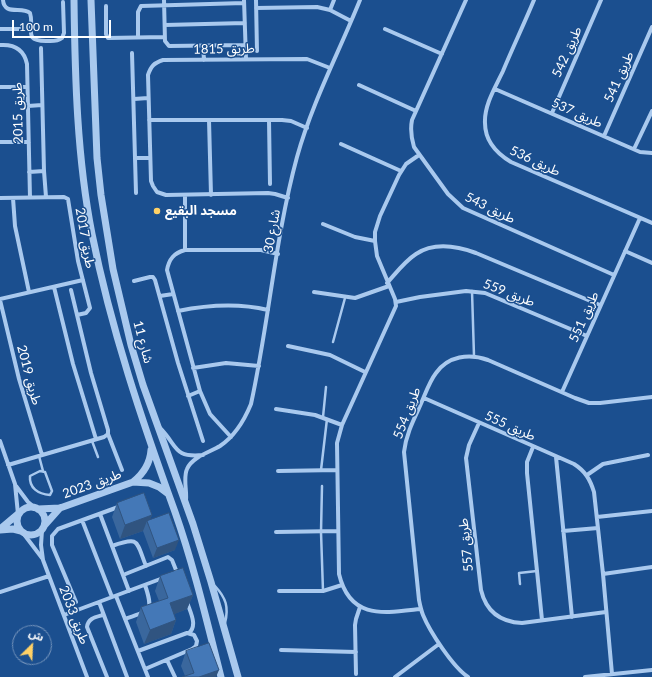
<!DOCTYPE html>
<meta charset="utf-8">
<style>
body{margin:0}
#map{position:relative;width:652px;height:677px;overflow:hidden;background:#1b4f8f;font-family:Lato,"Noto Sans Arabic",sans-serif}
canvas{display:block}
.north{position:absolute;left:12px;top:625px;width:40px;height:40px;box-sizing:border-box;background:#1b4f8f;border:1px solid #7695bc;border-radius:50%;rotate:24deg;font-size:11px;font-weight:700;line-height:16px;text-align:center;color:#fff}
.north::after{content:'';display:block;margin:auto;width:14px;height:18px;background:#ffd166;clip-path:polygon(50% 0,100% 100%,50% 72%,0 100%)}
.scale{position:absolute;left:12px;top:20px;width:99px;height:18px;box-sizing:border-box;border:2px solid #fff;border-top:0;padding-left:5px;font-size:12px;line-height:14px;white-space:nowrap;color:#fff;-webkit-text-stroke:3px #1b4f8f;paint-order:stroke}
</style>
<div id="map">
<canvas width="652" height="677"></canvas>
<div class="north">ش</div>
<div class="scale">100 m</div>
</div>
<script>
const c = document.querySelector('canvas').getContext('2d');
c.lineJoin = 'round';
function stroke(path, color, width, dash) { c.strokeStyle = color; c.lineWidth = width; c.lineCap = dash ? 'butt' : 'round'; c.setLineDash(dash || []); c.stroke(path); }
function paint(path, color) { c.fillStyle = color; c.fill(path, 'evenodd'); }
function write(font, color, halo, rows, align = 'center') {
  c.font = font + ' Lato,"Noto Sans Arabic",sans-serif'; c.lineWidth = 3; c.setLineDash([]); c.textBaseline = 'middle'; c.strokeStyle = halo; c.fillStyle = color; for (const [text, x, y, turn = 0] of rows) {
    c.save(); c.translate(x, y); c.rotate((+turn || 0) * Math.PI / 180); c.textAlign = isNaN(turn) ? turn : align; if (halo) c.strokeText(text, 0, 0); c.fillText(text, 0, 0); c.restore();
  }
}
const service = new Path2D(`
 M472 291 474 356
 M333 342 345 298
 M323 417 326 387
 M92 441 98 457
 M39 456 43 471
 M321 470 327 419
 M40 471 45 472 52 491 50 495C38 494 29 488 30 476Z
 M322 486 321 532 323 591
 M520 584 519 573 537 571
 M215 586C226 598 229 607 225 623`);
const minor = new Path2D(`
 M3 0C4 16 22 6 30 13 35 29 22 41 46 41 52 41 57 42 62 38L64 33 63 2
 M164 0 165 41 169 46 245 45
 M244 0 246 59
 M256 0 257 51
 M466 0 412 120C410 130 411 137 414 147L448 194 463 208 614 275
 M534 0C524 24 513 47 503 71 496 86 484 105 485 123 485 141 496 153 511 162L652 223
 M106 6V34L108 38 164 37
 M256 8 317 7 330 10 351 21
 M330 10 334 0
 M165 25 245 23
 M0 29H31
 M385 29 442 54
 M138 37V12L141 6 244 3
 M0 45C14 44 24 49 27 64L30 198
 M203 46 204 60
 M41 48 44 171 46 197
 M132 53 136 193
 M359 85 416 111
 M0 87H27
 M495 89 640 152 652 153
 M134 99 148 98
 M28 106 42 105
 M552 113 601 0
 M149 120H282L291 121 307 128
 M209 120 211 195
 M269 120 270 184
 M604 136 652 27
 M0 142H29
 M341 144 401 171
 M634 149 652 111
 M419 155 406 164 399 175 380 216 375 232V241L377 256 395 299 396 306 342 425 337 443 339 574C350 620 384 613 420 609
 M135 158H149
 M29 172 44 171
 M185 196V250
 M0 198 64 197 68 199 78 261 90 308 86 313 77 315
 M13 198 15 226 29 292
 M288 198 275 194 268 193 166 195 157 192 153 186 151 181 148 75C151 66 154 63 163 60L307 59 330 68
 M323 224 355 237 375 241
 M625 251 652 263
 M134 281 150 277H153L155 280 178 363 203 441
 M387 283C396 273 405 261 416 254 434 242 457 246 476 253L600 305
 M54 287 73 364 96 439
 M314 292 355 298 389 286
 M160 296 173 294
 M0 299 83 280
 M0 300 19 379 42 455
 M396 302 420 297 466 291 485 293 587 336
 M178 311C207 305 239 303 268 310
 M288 346 330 355 365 372
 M193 368 226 363 259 366
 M562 392 640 218
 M188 396 200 391
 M424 398 574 464C585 471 590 479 594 492L603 574 612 674
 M276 409 315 415 342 425
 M479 423 469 445 466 458 481 590C486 611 500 622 522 623L606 612
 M160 428C178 446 173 458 203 455
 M108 434 122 470
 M231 437 210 414 200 391 167 270C169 259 174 253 185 250H261L278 254
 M0 441 15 484 18 514
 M533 447 527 462V473L542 620
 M556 457 572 617
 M8 465 104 437 108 434V430L91 373 71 290
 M278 471 337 470
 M587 475 603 464 648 455
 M16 486 28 502 34 507
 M186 500C187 490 183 478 187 469 192 457 210 452 220 446 235 436 244 421 251 404 269 322 275 238 297 157 312 103 339 52 360 0
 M100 514 129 591
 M597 517 652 511
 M82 520 112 597
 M42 530 41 545 43 560 87 677
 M563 531 598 528
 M276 532 338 531
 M23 533 42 558
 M112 546C140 536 136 541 146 566
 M603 574 652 567
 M123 575 168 557 172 560 178 575
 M279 591H323L342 585
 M0 592 49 576
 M116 596 148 677
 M76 602 52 545V536L58 529 121 506
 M99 602 127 677
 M187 602C190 612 198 625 189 633
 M64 615 163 578
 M103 615C96 617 88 618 87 627L107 677
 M125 619C150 610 154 612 145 585
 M281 650 356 652
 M138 651 187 633 194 635 197 641 196 646 192 649 145 669
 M167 660 175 677
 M356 674 355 625 356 619 360 607
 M395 677 439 644
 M468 677C453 667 430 632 423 615 421 610 420 605 419 600L404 452C406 435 413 421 420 406 425 395 429 382 436 373 448 356 469 353 488 360L575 398 589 403H600L652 397
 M585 677 652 670`);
const tertiary = new Path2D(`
 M74 0C75 78 77 157 92 234 111 329 142 421 175 512 194 566 207 622 221 677
 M91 0 97 158 101 195 113 269 131 345 143 385 193 524 211 582 238 677
 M133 482C143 474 150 464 151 450
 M17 521a14 14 0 1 1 28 0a14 14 0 1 1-28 0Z
 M38 509 60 508 133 482 149 483 159 487 167 493
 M44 526 60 508
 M0 529 18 514
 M0 530 13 529 21 531`);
const wall = new Path2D(`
 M117 503 152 515 150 519 175 550 153 558 143 531 120 539 112 517Z
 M160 576 193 595 187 609 174 614 176 620 171 634 144 644 136 622 141 607 159 601 155 591Z
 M186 651 216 677 185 676 181 666Z`);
const shadedWall = new Path2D(`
 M152 515 148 525 147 521 143 531 120 539 125 525Z
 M179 540 175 550 153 558 157 548Z
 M193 595 187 609 165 618 170 603Z
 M176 620 171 634 144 644 150 630Z
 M219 670 216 677H199Z`);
const building = new Path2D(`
 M144 493 152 515 125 525 117 503Z
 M169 513 179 540 157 548 147 521Z
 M183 568 193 595 170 603 176 620 150 630 141 607 168 598 160 576Z
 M209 643 219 670 199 677H182L194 673 186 651Z`);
const markers = [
 [157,211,4,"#ffd166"]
];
const streetNames = [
 ["طريق 1815",224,49,-1],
 ["طريق 542",567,52,-66],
 ["طريق 541",619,77,-66],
 ["طريق 2015",18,113,-91],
 ["طريق 537",577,113,24],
 ["طريق 536",535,161,25],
 ["طريق 543",490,208,26],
 ["شارع 30",272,231,-80],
 ["طريق 2017",85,238,80],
 ["طريق 559",509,293,21],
 ["طريق 551",584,317,-66],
 ["شارع 11",143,342,75],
 ["طريق 2019",29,375,75],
 ["طريق 554",407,413,-69],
 ["طريق 555",510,426,24],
 ["طريق 2023",92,484,-20],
 ["طريق 557",466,545,-96],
 ["طريق 2033",74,615,69]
];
const poiNames = [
 ["مسجد البقيع",165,211]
];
stroke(service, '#a9c9ee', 2.5);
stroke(minor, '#a9c9ee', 4);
stroke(tertiary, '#a9c9ee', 7);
paint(wall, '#3a679d');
paint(shadedWall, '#305480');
paint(building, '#4478b7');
stroke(building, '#305480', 1);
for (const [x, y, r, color] of markers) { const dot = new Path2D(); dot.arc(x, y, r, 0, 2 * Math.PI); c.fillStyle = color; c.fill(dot); stroke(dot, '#1b4f8f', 1.5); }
write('13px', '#fff', '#1b4f8f', streetNames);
write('bold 13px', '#fff', '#1b4f8f', poiNames, 'left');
</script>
